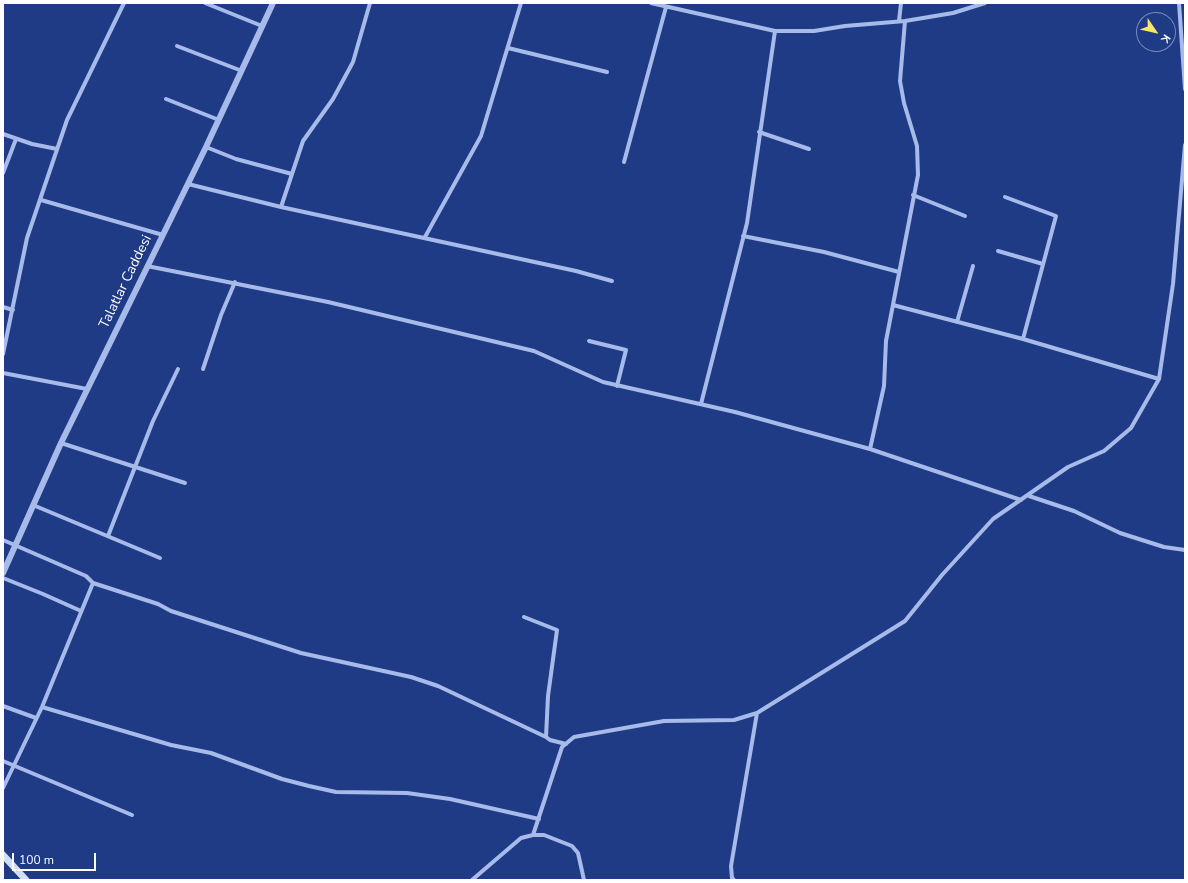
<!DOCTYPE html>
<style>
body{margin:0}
#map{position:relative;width:1188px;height:883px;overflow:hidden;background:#1f3b86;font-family:"Nunito Sans",sans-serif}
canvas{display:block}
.frame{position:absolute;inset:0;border:4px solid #fff;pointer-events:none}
.north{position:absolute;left:1136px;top:12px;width:40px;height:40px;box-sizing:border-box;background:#1f3b86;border:1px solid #7989b6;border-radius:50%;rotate:124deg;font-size:11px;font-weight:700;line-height:16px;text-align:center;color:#fff}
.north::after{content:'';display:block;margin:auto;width:14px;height:18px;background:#f9e566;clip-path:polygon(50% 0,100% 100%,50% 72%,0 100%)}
.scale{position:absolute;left:12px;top:853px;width:84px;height:18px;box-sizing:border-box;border:2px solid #fff;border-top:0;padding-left:5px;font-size:12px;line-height:14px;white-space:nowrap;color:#fff;-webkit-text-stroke:3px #1f3b86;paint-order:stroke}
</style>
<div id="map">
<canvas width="1188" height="883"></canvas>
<div class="frame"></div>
<div class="north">K</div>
<div class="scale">100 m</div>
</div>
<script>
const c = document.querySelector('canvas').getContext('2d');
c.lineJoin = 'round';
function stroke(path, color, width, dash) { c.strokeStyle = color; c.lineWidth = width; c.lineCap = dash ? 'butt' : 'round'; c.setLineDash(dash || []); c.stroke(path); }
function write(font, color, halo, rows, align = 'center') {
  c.font = font + ' "Nunito Sans",sans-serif'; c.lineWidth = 3; c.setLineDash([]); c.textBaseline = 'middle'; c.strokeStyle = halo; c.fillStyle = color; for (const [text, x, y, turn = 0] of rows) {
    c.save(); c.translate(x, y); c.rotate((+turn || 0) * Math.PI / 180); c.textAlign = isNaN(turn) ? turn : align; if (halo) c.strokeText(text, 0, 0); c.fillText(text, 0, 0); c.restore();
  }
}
const minor = new Path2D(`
 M205 3 262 26
 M651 3 775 31H814L845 26 905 21 953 13 985 3
 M1179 3 1185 89
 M899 21 901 3
 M177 46 242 71
 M508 48 607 72
 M166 99 219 120
 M759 132 809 149
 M3 134 32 144 57 149
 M206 147 236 159 292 174
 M624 162 666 7
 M3 173 16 139
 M188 184 281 207 576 271 612 281
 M913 195 965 216
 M1005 197 1056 216 1023 339
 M41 200 163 235
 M281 207 303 141 333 99 353 62 370 3
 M743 236 824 252 899 272
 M425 237 481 136 521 3
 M998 251 1043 264
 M147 266 328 302 534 351 603 382 735 412 870 449 1021 500
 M893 305 1023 339 1159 379
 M3 307 13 310
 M957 322 973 266
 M589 341 626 350 617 386
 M3 354 27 238 67 120 124 3
 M203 369 221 315 235 282
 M3 373 87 389
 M701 404 747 223 775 31
 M61 443 185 483
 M870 449 884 386 886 341 918 175 917 146 904 103 900 81 905 21
 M1029 496 1074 511 1120 533 1164 547 1185 550
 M33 505 160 558
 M108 536 153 421 178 369
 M3 540 86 576 93 583 158 604 171 611 301 653 411 677 438 686 546 737
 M3 578 43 594 81 611
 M524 617 557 630 548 696 546 737 550 740 566 744
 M3 706 36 718
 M42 707 171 745 211 753 282 779 309 786 336 792 407 793 450 799 539 819
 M3 761 132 815
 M3 788 42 707 93 583
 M533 835 562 747 574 737 664 721 734 720 757 713 905 621 942 575 993 519 1068 467 1104 451 1131 428 1159 379 1173 284 1185 145
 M472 880 521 838 533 835H544L572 846 578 853 584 880
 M734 880 732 878 731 866 757 713`);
const tertiary = new Path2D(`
 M3 573 61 443 206 147 273 3`);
const secondary = new Path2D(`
 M3 855 26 880`);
const streetNames = [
 ["Talatlar Caddesi",126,282,-64]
];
stroke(minor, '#a7bbea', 4);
stroke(tertiary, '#a7bbea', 6);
stroke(secondary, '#d2ddf8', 7);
write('14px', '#fff', '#1f3b86', streetNames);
</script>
